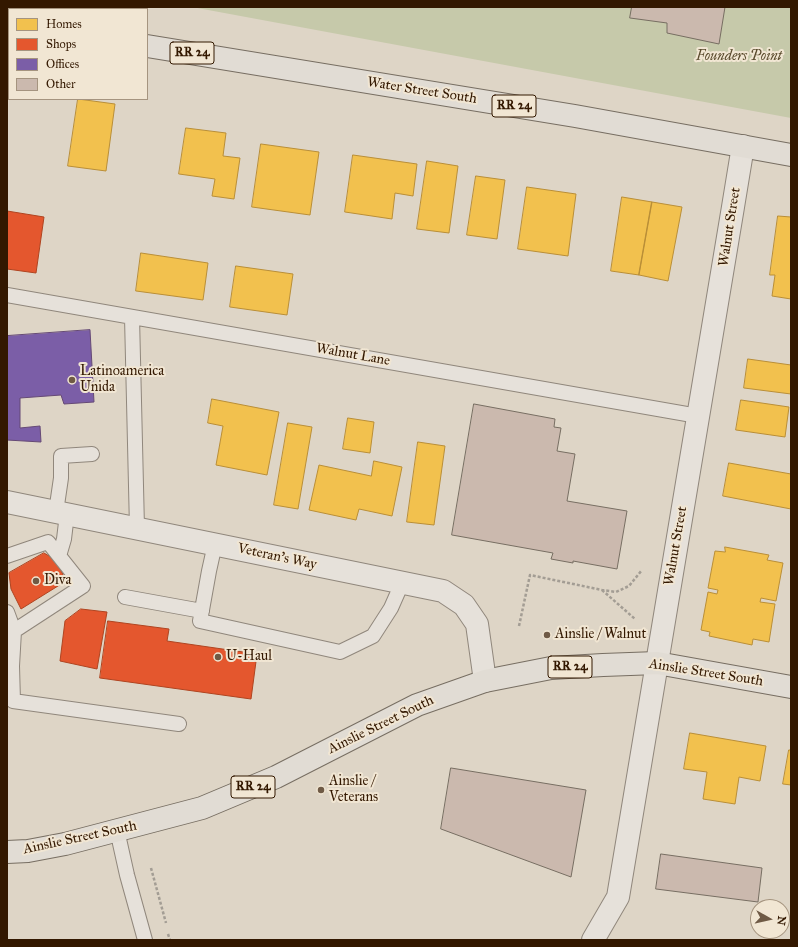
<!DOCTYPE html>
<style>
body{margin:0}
#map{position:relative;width:798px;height:947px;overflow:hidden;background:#ded5c6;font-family:"IM FELL Great Primer",serif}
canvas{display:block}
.frame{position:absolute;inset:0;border:8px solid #331800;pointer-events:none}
.legend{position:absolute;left:8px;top:8px;width:140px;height:92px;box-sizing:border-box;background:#f1e6d3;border:1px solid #a5947f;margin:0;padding:5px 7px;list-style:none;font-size:12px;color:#331800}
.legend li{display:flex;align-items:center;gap:8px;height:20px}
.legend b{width:20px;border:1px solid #a5947f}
.north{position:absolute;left:750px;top:899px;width:40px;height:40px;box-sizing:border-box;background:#f1e6d3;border:1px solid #a5947f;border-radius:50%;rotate:98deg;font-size:11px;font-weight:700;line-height:16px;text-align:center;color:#331800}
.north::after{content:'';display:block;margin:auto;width:14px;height:18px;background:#6f5a45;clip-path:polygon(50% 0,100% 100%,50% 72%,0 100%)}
</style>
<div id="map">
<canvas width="798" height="947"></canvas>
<div class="frame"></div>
<ul class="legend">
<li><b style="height:11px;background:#f2c14e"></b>Homes</li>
<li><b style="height:11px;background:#e4572e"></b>Shops</li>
<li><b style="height:11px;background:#7b5ea7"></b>Offices</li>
<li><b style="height:11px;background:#cbb9ae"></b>Other</li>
</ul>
<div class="north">N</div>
</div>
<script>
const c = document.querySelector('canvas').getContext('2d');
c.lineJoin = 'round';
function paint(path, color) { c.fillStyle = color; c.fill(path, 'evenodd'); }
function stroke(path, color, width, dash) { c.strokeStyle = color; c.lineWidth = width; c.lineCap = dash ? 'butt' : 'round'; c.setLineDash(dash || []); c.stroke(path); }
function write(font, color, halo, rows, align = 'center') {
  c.font = font + ' "IM FELL Great Primer",serif'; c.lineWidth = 4; c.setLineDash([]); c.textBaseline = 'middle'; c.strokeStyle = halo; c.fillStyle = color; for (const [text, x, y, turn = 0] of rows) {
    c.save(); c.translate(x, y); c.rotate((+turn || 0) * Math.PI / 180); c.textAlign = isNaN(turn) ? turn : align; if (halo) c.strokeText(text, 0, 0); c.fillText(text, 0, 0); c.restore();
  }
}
const green = new Path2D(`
 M192 7H791V118Z`);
const homes = new Path2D(`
 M78 99 115 104 106 171 68 166Z
 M186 128 226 133 223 156 240 158 234 199 212 196 215 179 179 174Z
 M261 144 319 152 310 215 252 207Z
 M353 155 417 164 413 196 395 193 392 219 345 212Z
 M427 161 458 166 449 233 417 229Z
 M476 176 505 180 497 239 467 235Z
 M527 187 576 194 568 256 518 249Z
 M622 197 652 202 639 275 611 271Z
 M652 202 682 207 668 281 639 275Z
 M778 216 791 217V299L772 296 775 275H770Z
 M141 253 208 263 203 300 136 291Z
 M236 266 293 274 287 315 230 307Z
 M748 359 791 365V394L744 388Z
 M212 399 279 412 267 475 216 465 223 426 208 423Z
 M741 400 789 407 785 437 736 430Z
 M348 418 374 422 370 453 343 449Z
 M288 423 312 427 298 509 274 505Z
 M418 442 445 446 434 525 407 522Z
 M374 461 402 467 392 516 359 509 356 520 309 510 319 465 371 476Z
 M729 463 791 474V509L723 496Z
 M725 547 769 555 767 560 783 563 776 601 761 598 760 602 775 604 769 642 753 639 752 645 709 636 710 632 701 630 708 592 717 594 718 590 708 588 715 551 725 552Z
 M690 733 766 746 760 781 739 777 735 804 703 799 707 772 684 769Z
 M789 750H791V785L783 784Z`);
const shops = new Path2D(`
 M7 211 44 217 36 273 7 269Z
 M44 553 56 560 66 581 21 609 11 589 9 573Z
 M81 609 107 612 97 669 60 661 65 621Z
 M108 621 169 629 167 641 257 654 251 699 100 678Z`);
const offices = new Path2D(`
 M90 330 94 402 64 404 61 395 20 398V428L40 426 41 442 7 440V336Z`);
const building = new Path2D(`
 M632 7H725L719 44 667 33V23L630 18Z
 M474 404 555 419 554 427 561 428 557 451 575 454 567 501 627 511 617 569 573 561V563L551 559 553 553 452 535Z
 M451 768 586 790 571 877 441 829Z
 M661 854 762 868 758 902 656 889Z`);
const path = new Path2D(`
 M602 590 635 619
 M519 626 530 575 602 590 616 592 629 586 642 570
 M151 868 166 923
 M168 934 170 940`);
const lane = new Path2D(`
 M7 295 698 416
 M132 317 137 528
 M56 512 61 478V456L92 454
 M215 544 209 571 200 621 340 652 373 636 391 608 402 583
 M7 556 48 542 83 586 14 631 7 612
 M59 556 64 539 67 514
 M125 597 202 611
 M14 631 12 666 13 701 179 724
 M117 830 127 875 145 940`);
const street = new Path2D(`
 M7 502 443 591 464 605 477 624 485 681
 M593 940 618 897 733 207 743 146`);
const primary = new Path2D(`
 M7 23 9 24
 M147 46 575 116 791 155
 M7 852 28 851 65 844 202 808 276 777 417 705 485 681 551 668 603 665 657 663 791 687`);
const markers = [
 [72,380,4,"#6f5a45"],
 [36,581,4,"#6f5a45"],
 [547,635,4,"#6f5a45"],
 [218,657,4,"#6f5a45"],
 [321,790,4,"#6f5a45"]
];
const shields = [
 [192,53,44],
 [514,106,44],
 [570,667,44],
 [253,787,44]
];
const shieldNames = [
 ["RR 24",192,53],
 ["RR 24",514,106],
 ["RR 24",570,667],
 ["RR 24",253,787]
];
const parkNames = [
 ["Founders Point",739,57]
];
const streetNames = [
 ["Water Street South",422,91,9],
 ["Walnut Street",730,227,-81],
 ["Walnut Lane",353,355,10],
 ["Walnut Street",676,546,-80],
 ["Veteran's Way",277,557,12],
 ["Ainslie Street South",706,673,9],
 ["Ainslie Street South",381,725,-26],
 ["Ainslie Street South",80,838,-12]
];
const poiNames = [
 ["Latinoamerica",80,372],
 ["Unida",80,388],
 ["Diva",44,581],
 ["Ainslie / Walnut",555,635],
 ["U-Haul",226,657],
 ["Ainslie /",329,782],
 ["Veterans",329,798]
];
paint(green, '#c6c9aa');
paint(homes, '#f2c14e');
stroke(homes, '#b98e37', 1);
paint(shops, '#e4572e');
stroke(shops, '#af4420', 1);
paint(offices, '#7b5ea7');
stroke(offices, '#654975', 1);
paint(building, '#cbb9ae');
stroke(building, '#776e62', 1);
stroke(lane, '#90877c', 16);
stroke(street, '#90877c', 24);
stroke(primary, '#776e62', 24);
stroke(path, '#a39d94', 2.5, [3, 2]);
stroke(lane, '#e6e1da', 14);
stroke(street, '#e6e1da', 22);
stroke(primary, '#e1dcd4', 22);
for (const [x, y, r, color] of markers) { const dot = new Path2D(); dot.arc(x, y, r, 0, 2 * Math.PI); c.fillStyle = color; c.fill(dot); stroke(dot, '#f1e6d3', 1.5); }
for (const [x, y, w] of shields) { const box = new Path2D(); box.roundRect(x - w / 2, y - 11, w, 22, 3); c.fillStyle = '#f1e6d3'; c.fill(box); stroke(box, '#331800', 1); }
write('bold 13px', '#331800', null, shieldNames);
write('italic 14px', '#594a2c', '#f1e6d3', parkNames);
write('14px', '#331800', '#f1e6d3', streetNames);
write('14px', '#331800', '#f1e6d3', poiNames, 'left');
</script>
